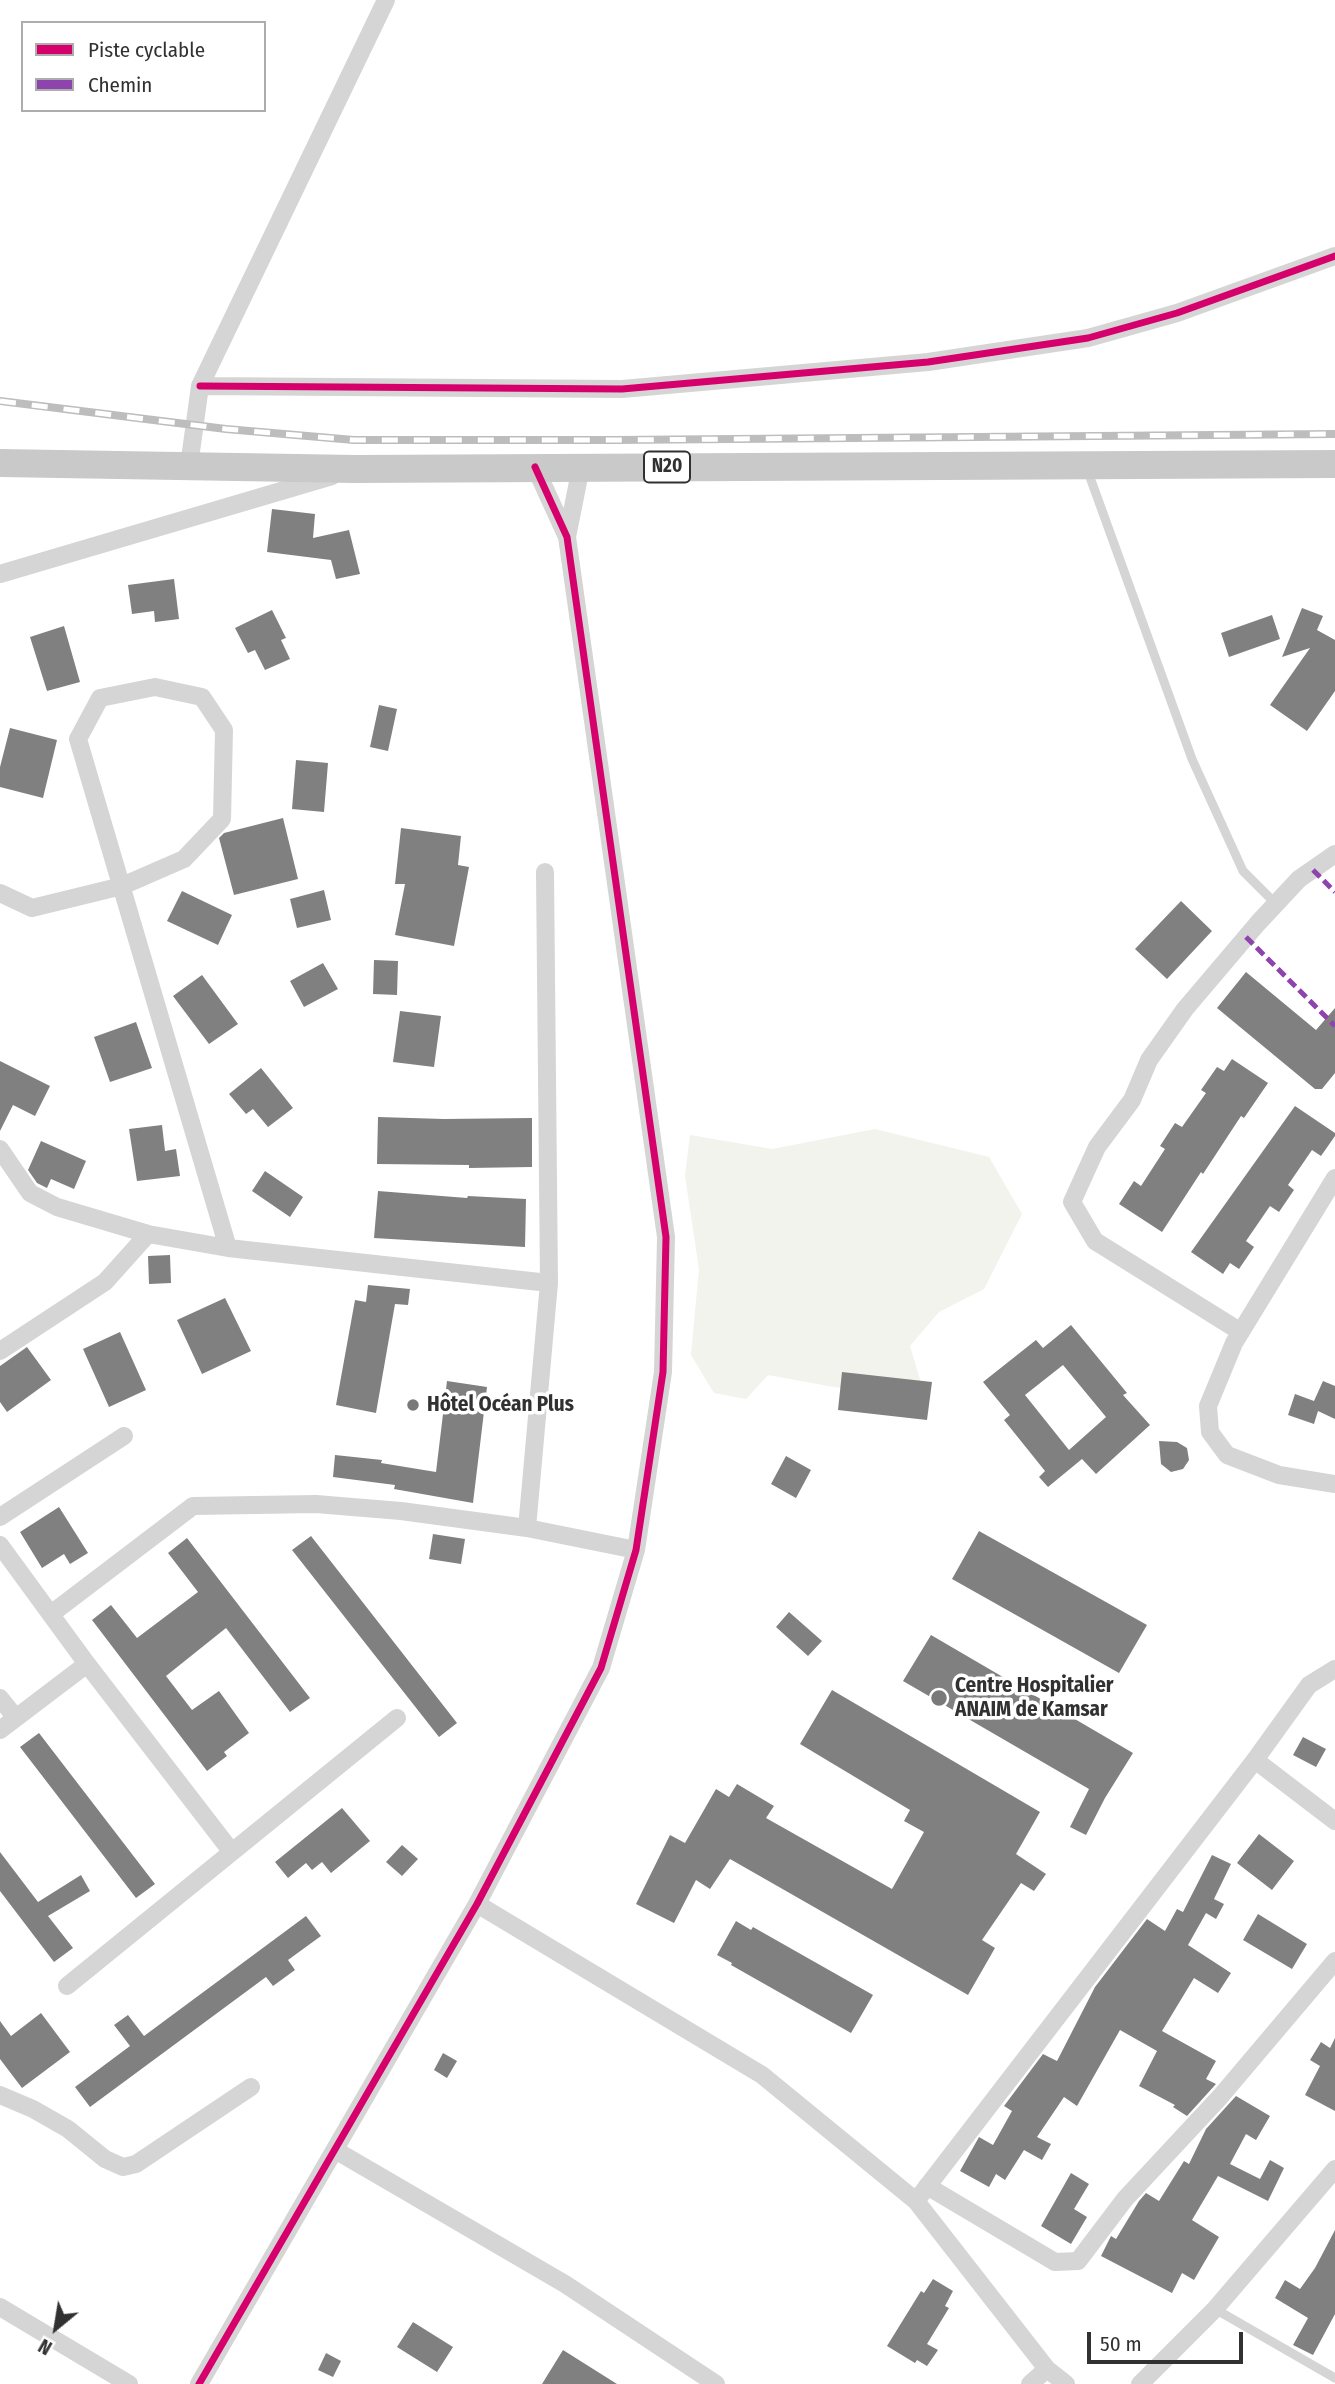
<!DOCTYPE html>
<meta charset="utf-8">
<style>
body{margin:0}
#map{position:relative;width:1335px;height:2384px;overflow:hidden;background:#fff;font-family:"Fira Sans Condensed",sans-serif}
canvas{display:block}
.legend{position:absolute;left:21px;top:21px;width:245px;height:91px;box-sizing:border-box;background:#fff;border:2px solid #adadad;margin:0;padding:9px 12px;list-style:none;font-size:21px;color:#313131}
.legend li{display:flex;align-items:center;gap:14px;height:35px}
.legend b{width:35px;border:2px solid #adadad}
.north{position:absolute;left:21px;top:2293px;width:70px;height:70px;-webkit-text-stroke:5px #fff;paint-order:stroke;rotate:210deg;font-size:19px;font-weight:700;line-height:28px;text-align:center;color:#313131}
.north::after{content:'';display:block;margin:auto;width:24px;height:32px;background:#313131;clip-path:polygon(50% 0,100% 100%,50% 72%,0 100%)}
.scale{position:absolute;left:1087px;top:2332px;width:156px;height:32px;box-sizing:border-box;border:4px solid #313131;border-top:0;padding-left:9px;font-size:21px;line-height:24px;white-space:nowrap;color:#313131;-webkit-text-stroke:5px #fff;paint-order:stroke}
</style>
<div id="map">
<canvas width="1335" height="2384"></canvas>
<ul class="legend">
<li><b style="height:9px;background:#d6006c"></b>Piste cyclable</li>
<li><b style="height:9px;background:#8e44ad"></b>Chemin</li>
</ul>
<div class="north">N</div>
<div class="scale">50 m</div>
</div>
<script>
const c = document.querySelector('canvas').getContext('2d');
c.lineJoin = 'round';
function paint(path, color) { c.fillStyle = color; c.fill(path, 'evenodd'); }
function stroke(path, color, width, dash) { c.strokeStyle = color; c.lineWidth = width; c.lineCap = dash ? 'butt' : 'round'; c.setLineDash(dash || []); c.stroke(path); }
function write(font, color, halo, rows, align = 'center') {
  c.font = font + ' "Fira Sans Condensed",sans-serif'; c.lineWidth = 7; c.setLineDash([]); c.textBaseline = 'middle'; c.strokeStyle = halo; c.fillStyle = color; for (const [text, x, y, turn = 0] of rows) {
    c.save(); c.translate(x, y); c.rotate((+turn || 0) * Math.PI / 180); c.textAlign = isNaN(turn) ? turn : align; if (halo) c.strokeText(text, 0, 0); c.fillText(text, 0, 0); c.restore();
  }
}
const green = new Path2D(`
 M875 1129 989 1157 1022 1214 984 1289 939 1312 910 1346 921 1383 905 1397 828 1386 768 1375 746 1399 714 1393 691 1355 699 1269 685 1176 690 1135 772 1149Z`);
const building = new Path2D(`
 M272 509 315 514 313 538 349 530 360 574 336 579 331 560 267 552Z
 M174 579 179 619 155 622 154 611 132 614 128 585Z
 M1302 608 1323 616 1317 630 1335 640V691L1307 731 1270 705 1310 648 1282 657Z
 M272 610 286 638 281 640 290 659 265 670 255 650 248 653 235 628Z
 M1272 615 1280 639 1229 657 1221 633Z
 M64 626 80 682 47 691 30 637Z
 M379 705 397 709 388 751 370 747Z
 M10 728 57 740 43 798 0 787V767Z
 M296 760 328 763 324 812 292 809Z
 M283 818 298 879 234 895 219 838 224 833Z
 M401 828 461 836 458 865 469 867 454 946 395 935 405 884H395Z
 M324 890 331 920 297 928 290 899Z
 M182 891 232 915 218 945 167 921Z
 M1181 901 1212 931 1167 979 1135 949Z
 M374 960 398 961 397 995 373 994Z
 M323 963 338 989 304 1007 290 981Z
 M1246 972 1316 1030 1335 1008V1073L1322 1089H1315L1217 1008Z
 M202 975 238 1024 209 1044 173 996Z
 M400 1011 441 1016 434 1067 393 1062Z
 M136 1022 152 1068 110 1082 94 1037Z
 M1232 1059 1268 1083 1244 1118 1241 1116 1203 1174 1201 1172 1162 1232 1119 1204 1134 1181 1141 1186 1165 1149 1160 1146 1175 1123 1182 1127 1206 1093 1201 1090 1217 1067 1224 1071Z
 M0 1061 50 1086 35 1116 13 1105 0 1131Z
 M261 1068 293 1108 268 1127 253 1109 246 1114 229 1094Z
 M1295 1106 1335 1133V1136L1321 1156 1312 1150 1288 1185 1294 1190 1279 1212 1270 1206 1246 1241 1254 1247 1239 1269 1230 1263 1223 1274 1191 1252Z
 M378 1117 444 1119 532 1118V1167L469 1168V1165L377 1164Z
 M162 1125 165 1151 176 1149 180 1176 137 1181 129 1129Z
 M41 1141 86 1161 74 1189 51 1179 47 1188 37 1183 28 1170Z
 M265 1171 303 1197 290 1217 252 1191Z
 M378 1191 467 1198 468 1196 526 1199 525 1247 374 1238Z
 M170 1255 171 1283 149 1284 148 1256Z
 M368 1285 410 1289 408 1305 395 1304 376 1413 336 1405 355 1300 366 1302Z
 M225 1298 251 1351 202 1374 177 1320Z
 M1071 1325 1127 1393 1123 1395 1150 1425 1096 1474 1082 1459 1048 1487 1039 1477 1045 1471 1004 1420 1010 1415 983 1382 1036 1340 1043 1348ZM1063 1365 1106 1417 1069 1450 1025 1395Z
 M120 1332 146 1390 109 1407 83 1349Z
 M27 1347 51 1380 7 1412 0 1402V1366Z
 M842 1372 932 1382 927 1420 838 1410Z
 M447 1381 487 1387 473 1503 394 1489 395 1485 333 1477 335 1455 382 1460 381 1463 436 1472Z
 M1323 1381 1335 1386V1419L1318 1411 1314 1424 1288 1415 1295 1394 1314 1401Z
 M1159 1441 1177 1442 1187 1448 1189 1460 1183 1469 1171 1472 1161 1464Z
 M786 1456 811 1470 796 1498 771 1484Z
 M59 1507 88 1553 70 1564 64 1554 42 1568 20 1532Z
 M979 1531 1147 1625 1119 1673 952 1579Z
 M433 1534 465 1539 461 1564 429 1559Z
 M311 1536 457 1723 439 1737 292 1550Z
 M187 1538 310 1698 290 1712 226 1628 166 1676 192 1710 219 1691 249 1733 224 1752 227 1756 207 1771 92 1620 111 1605 137 1638 198 1592 168 1553Z
 M789 1612 822 1641 808 1656 776 1627Z
 M931 1635 1133 1753 1105 1798 1086 1835 1070 1827 1089 1789 903 1681Z
 M832 1690 1040 1812 1016 1854 1046 1874 1034 1891 1021 1883 982 1940 995 1948 968 1995 730 1859 710 1889 696 1880 674 1923 636 1904 670 1835 685 1843 716 1789 729 1797 737 1784 774 1806 766 1818 892 1889 924 1832 904 1821 910 1810 800 1744Z
 M39 1733 155 1884 136 1898 20 1747Z
 M1303 1737 1326 1749 1316 1767 1293 1755Z
 M342 1808 370 1841 331 1873 322 1862 312 1870 306 1863 288 1878 275 1862Z
 M1259 1834 1294 1861 1272 1890 1237 1863Z
 M402 1845 418 1859 402 1876 386 1862Z
 M0 1852 38 1902 81 1875 90 1891 48 1916 73 1948 54 1962 0 1891Z
 M1212 1855 1231 1864 1214 1899 1224 1904 1216 1919 1206 1913 1188 1945 1231 1973 1218 1993 1194 1978 1162 2031 1216 2061 1206 2079 1216 2084 1187 2116 1173 2107 1175 2105 1139 2086 1157 2051 1120 2030 1077 2106 1064 2097 1037 2137 1051 2144 1042 2160 1024 2150 1005 2180 996 2174 989 2187 960 2171 979 2137 993 2145 1012 2111 1004 2106 1043 2054 1057 2061 1095 1987 1147 1919 1165 1931 1177 1909 1183 1912Z
 M1258 1914 1307 1944 1292 1969 1243 1940Z
 M306 1916 321 1936 288 1960 295 1970 273 1986 266 1977 90 2107 75 2087 130 2046 114 2025 128 2015 144 2036Z
 M736 1921 751 1930 753 1927 873 1995 851 2033 731 1965 732 1963 717 1955Z
 M41 2013 70 2052 22 2088 0 2059V2021L11 2036Z
 M1335 2038V2111L1305 2095 1320 2066 1310 2060 1321 2042 1330 2048Z
 M443 2053 457 2061 447 2078 434 2070Z
 M1236 2096 1270 2116 1256 2140 1246 2134 1230 2164 1260 2179 1270 2160 1284 2168 1268 2201 1218 2176 1192 2220 1219 2237 1194 2280 1182 2273 1172 2293 1101 2256 1111 2236 1116 2239 1139 2201 1146 2193 1159 2201 1184 2161 1189 2164 1206 2129Z
 M1071 2173 1089 2184 1074 2209 1087 2217 1071 2244 1041 2226Z
 M1335 2230V2314L1313 2355 1293 2345 1308 2318 1275 2298 1285 2280 1300 2289 1315 2268Z
 M933 2279 953 2291 945 2306 949 2308 927 2344 938 2350 927 2366 917 2360 915 2363 887 2346 921 2291 924 2293Z
 M413 2322 453 2347 437 2372 397 2347Z
 M563 2350 617 2384H542Z
 M326 2353 341 2361 333 2377 318 2370Z`);
const lane = new Path2D(`
 M1087 469 1192 759 1243 871 1276 904
 M1215 2309 1335 2378`);
const street = new Path2D(`
 M200 386 622 389 928 362 1088 338 1177 313 1335 256
 M189 466 200 386 386 0
 M567 537 581 467
 M0 574 332 476
 M0 893 32 908 122 886 184 859 222 819 224 730 202 697 155 687 100 698 78 739 228 1248
 M0 1149 30 1193 57 1207 148 1234 228 1248 549 1283
 M1335 1178 1234 1343 1208 1406 1210 1432 1227 1455 1279 1475 1335 1484
 M1241 1332 1095 1241 1072 1202 1097 1147 1132 1100 1149 1060 1185 1009 1258 923 1299 879 1335 854
 M0 1351 105 1282 148 1234
 M0 1517 124 1436
 M527 1528 549 1283 545 872
 M0 1545 87 1664 231 1851
 M51 1614 193 1506 316 1504 401 1511 527 1528 636 1550
 M0 1698 16 1718
 M0 1730 87 1664
 M1255 1760 1335 1821
 M477 1904 762 2075 916 2201 1047 2369 1066 2384
 M67 1986 397 1718
 M0 2095 33 2109 68 2129 105 2159 123 2167 136 2164 251 2087
 M335 2150 565 2284 716 2384
 M927 2186 1055 2262 1078 2261 1125 2199 1220 2097 1335 1961
 M916 2201 1255 1760 1309 1685 1335 1669
 M0 2307 129 2384
 M199 2384 477 1904 601 1668 636 1550 663 1372 666 1237 567 537 535 467
 M1030 2384 1047 2369
 M1140 2384 1215 2309 1335 2169`);
const primary = new Path2D(`
 M0 463 355 469 1335 464`);
const rail = new Path2D(`
 M0 401 226 429 354 440H614L1335 434`);
const quiet = new Path2D(`
 M1313 870 1335 892
 M1246 937 1335 1026`);
const cycleway = new Path2D(`
 M200 386 622 389 928 362 1088 338 1177 313 1335 256
 M199 2384 477 1904 601 1668 636 1550 663 1372 666 1237 567 537 535 467`);
const markers = [
 [413,1405,7,"#797979"],
 [939,1698,9,"#797979"]
];
const shields = [
 [667,467,46]
];
const shieldNames = [
 ["N20",667,467]
];
const poiNames = [
 ["Hôtel Océan Plus",427,1405],
 ["Centre Hospitalier",955,1686],
 ["ANAIM de Kamsar",955,1710]
];
paint(green, '#f1f3ec');
paint(building, '#808080');
stroke(lane, '#d5d5d5', 9);
stroke(street, '#d5d5d5', 18);
stroke(primary, '#c9c9c9', 28);
stroke(rail, '#bdbdbd', 8);
stroke(rail, '#fff', 5, [16]);
stroke(quiet, '#8e44ad', 5, [10, 5]);
stroke(cycleway, '#d6006c', 7);
for (const [x, y, r, color] of markers) { const dot = new Path2D(); dot.arc(x, y, r, 0, 2 * Math.PI); c.fillStyle = color; c.fill(dot); stroke(dot, '#fff', 2.5); }
for (const [x, y, w] of shields) { const box = new Path2D(); box.roundRect(x - w / 2, y - 15.5, w, 31, 5); c.fillStyle = '#fff'; c.fill(box); stroke(box, '#313131', 2); }
write('bold 19px', '#313131', null, shieldNames);
write('bold 21px', '#313131', '#fff', poiNames, 'left');
</script>
